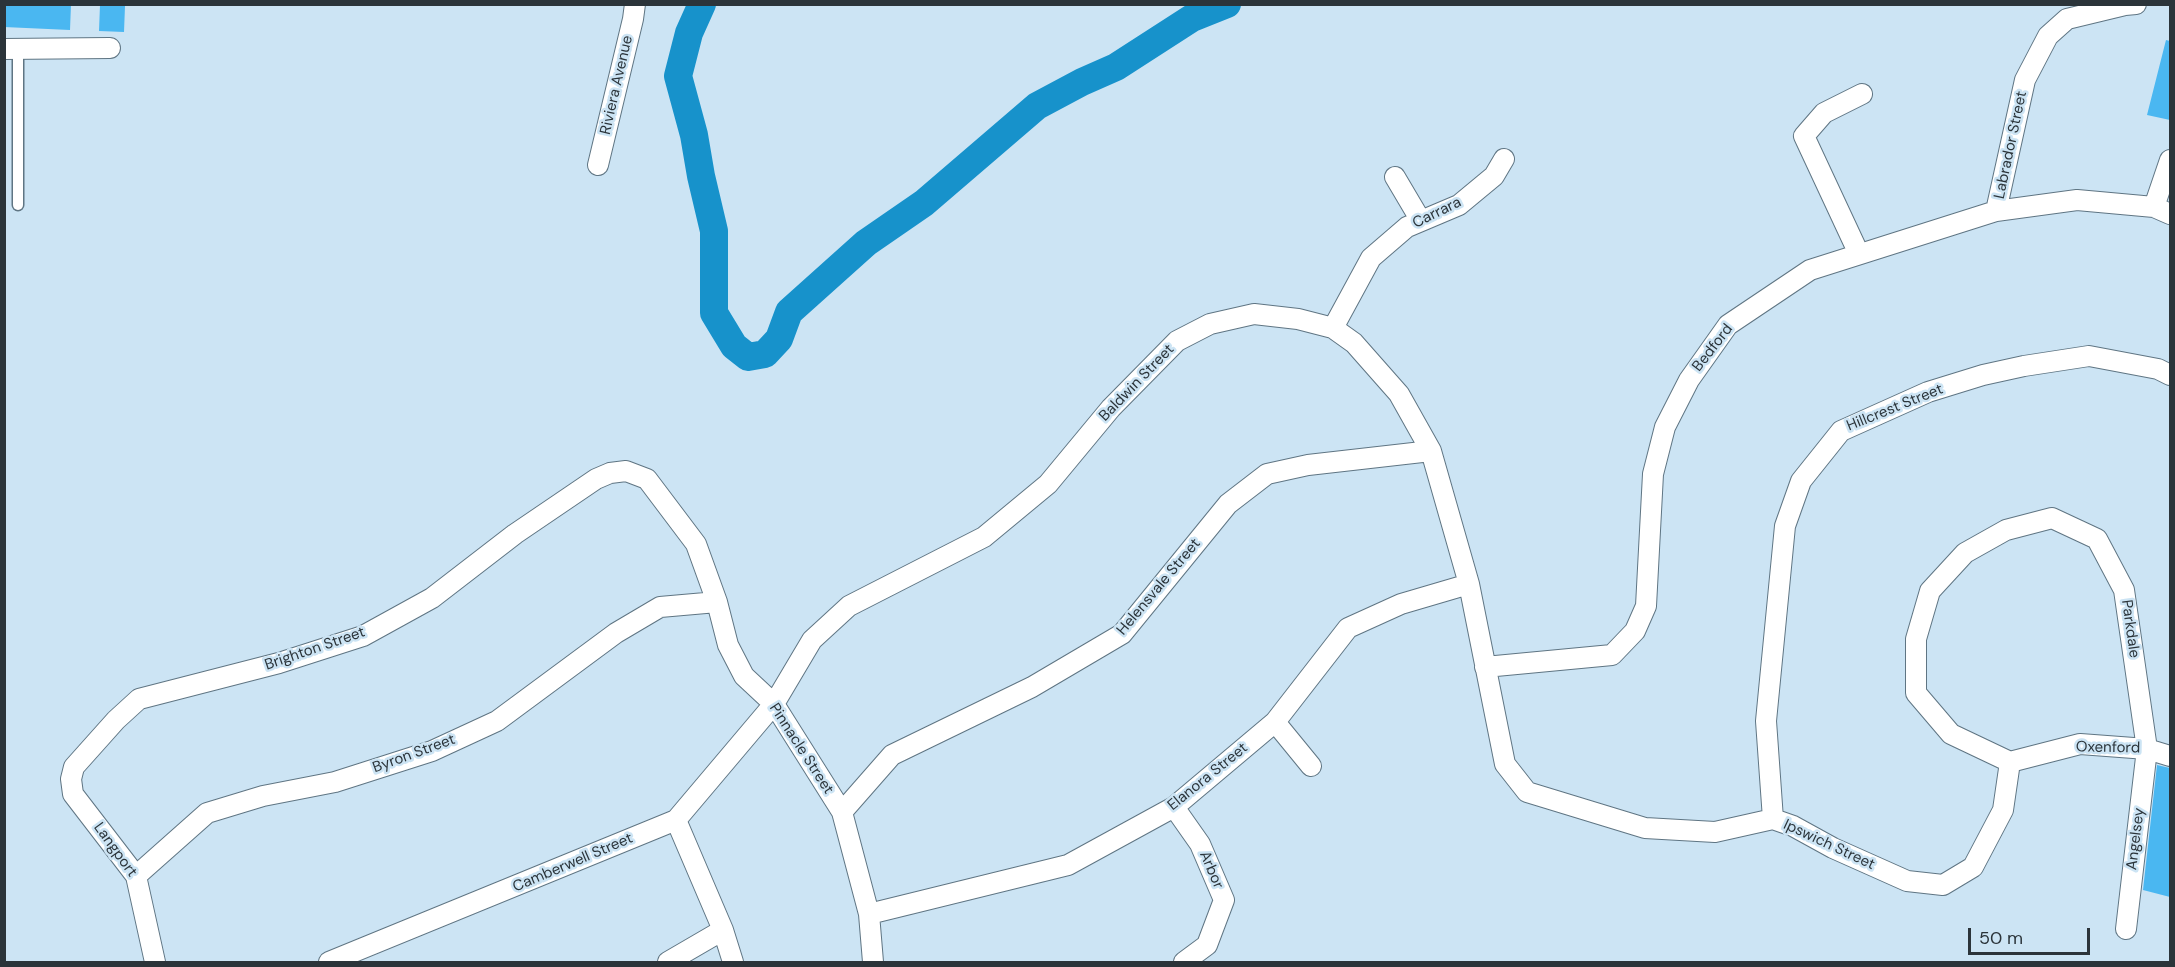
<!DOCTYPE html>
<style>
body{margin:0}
#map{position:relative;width:2175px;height:967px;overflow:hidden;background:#cce4f4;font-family:"DM Sans",sans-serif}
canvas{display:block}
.frame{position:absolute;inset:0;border:6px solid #2b343a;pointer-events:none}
.scale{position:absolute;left:1968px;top:928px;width:122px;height:27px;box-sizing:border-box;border:3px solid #2b343a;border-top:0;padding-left:8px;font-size:18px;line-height:21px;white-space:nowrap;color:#2b343a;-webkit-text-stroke:4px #cce4f4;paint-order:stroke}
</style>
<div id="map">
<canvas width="2175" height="967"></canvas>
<div class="frame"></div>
<div class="scale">50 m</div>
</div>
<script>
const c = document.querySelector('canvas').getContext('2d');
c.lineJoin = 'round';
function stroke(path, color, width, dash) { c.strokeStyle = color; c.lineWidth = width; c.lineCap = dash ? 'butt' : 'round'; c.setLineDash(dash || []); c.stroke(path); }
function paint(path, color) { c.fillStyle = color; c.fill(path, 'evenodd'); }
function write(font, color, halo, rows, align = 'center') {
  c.font = font + ' "DM Sans",sans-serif'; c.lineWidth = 5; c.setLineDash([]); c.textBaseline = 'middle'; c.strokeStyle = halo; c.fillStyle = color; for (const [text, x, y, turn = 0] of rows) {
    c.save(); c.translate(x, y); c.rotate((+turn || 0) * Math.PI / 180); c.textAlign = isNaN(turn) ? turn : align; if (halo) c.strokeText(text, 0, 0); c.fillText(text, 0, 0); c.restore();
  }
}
const river = new Path2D(`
 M702 4 689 33 678 76 694 135 701 176 714 231V313L734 346 748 357 765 354 779 339 789 312 866 243 924 203 1037 106 1082 82 1116 67 1192 18 1227 4`);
const building = new Path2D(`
 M4 4H71L70 30 4 27Z
 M100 5 125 6 124 32 99 31Z
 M2166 40 2170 41V120L2147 115Z
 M2157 765 2170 768V897L2143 890Z`);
const lane = new Path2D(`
 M18 205V50`);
const street = new Path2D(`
 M4 49 110 48
 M598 165 633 19 635 4
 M1395 177 1421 221
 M2154 207 2170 160
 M1996 211 2025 80 2048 36 2067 19 2125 5 2136 4
 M1859 254 1804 136 1824 113 1862 94
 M1333 328 1371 258 1407 227 1459 205 1494 176 1504 159
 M1485 667 1612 655 1635 631 1646 606 1653 474 1665 427 1689 380 1728 325 1810 270 1996 211 2077 200 2154 207 2170 214
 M1275 722 1311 766
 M2010 762 1951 734 1916 693V639L1930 591 1965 553 2006 530 2052 518 2097 539 2124 590 2147 749 2126 929
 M2010 762 2080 744 2147 749 2170 756
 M1174 807 1200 844 1224 900 1207 945 1184 962
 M842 812 892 755 1032 687 1122 634 1228 504 1267 474 1308 465 1431 451
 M1773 819 1766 721 1785 526 1801 481 1841 431 1928 392 1983 375 2024 366 2089 356 2158 369 2170 375
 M676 820 723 930 733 962
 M136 876 207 813 263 796 335 782 432 751 497 721 616 633 660 607 717 602
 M869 914 1068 865 1174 807 1275 722 1348 628 1401 604 1469 584
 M155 962 136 876 73 794 71 779 74 767 116 720 139 699 279 663 363 636 432 598 515 534 596 479 610 473 626 471 647 479 696 544 717 602 728 645 744 676 774 704 842 812 869 914 873 962
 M329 962 676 820 774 704 812 640 849 606 984 537 1048 484 1111 408 1177 341 1210 324 1254 314 1298 319 1333 328 1354 343 1399 394 1431 451 1469 584 1505 764 1527 792 1645 828 1715 832 1773 819 1793 826 1833 848 1907 881 1943 885 1973 867 2003 810 2010 762
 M668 962 723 930`);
const streetNames = [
 ["Riviera Avenue",617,85,-77],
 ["Labrador Street",2011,145,-78],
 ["Carrara",1437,213,-26],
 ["Bedford",1713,348,-52],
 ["Baldwin Street",1137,383,-46],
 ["Hillcrest Street",1895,408,-22],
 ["Helensvale Street",1159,587,-50],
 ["Parkdale",2130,629,82],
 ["Brighton Street",315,649,-19],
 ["Oxenford",2108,748,1],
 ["Pinnacle Street",801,749,57],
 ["Byron Street",414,754,-20],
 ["Elanora Street",1208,777,-39],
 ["Angelsey",2136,839,-83],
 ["Ipswich Street",1829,845,25],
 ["Langport",115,850,54],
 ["Camberwell Street",573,863,-23],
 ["Arbor",1211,870,67]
];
stroke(river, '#1792cb', 28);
paint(building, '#4ab7f1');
stroke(lane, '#5f7583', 13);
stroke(street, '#5f7583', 22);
stroke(lane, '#fff', 10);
stroke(street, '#fff', 20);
write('15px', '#2b343a', '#cce4f4', streetNames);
</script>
